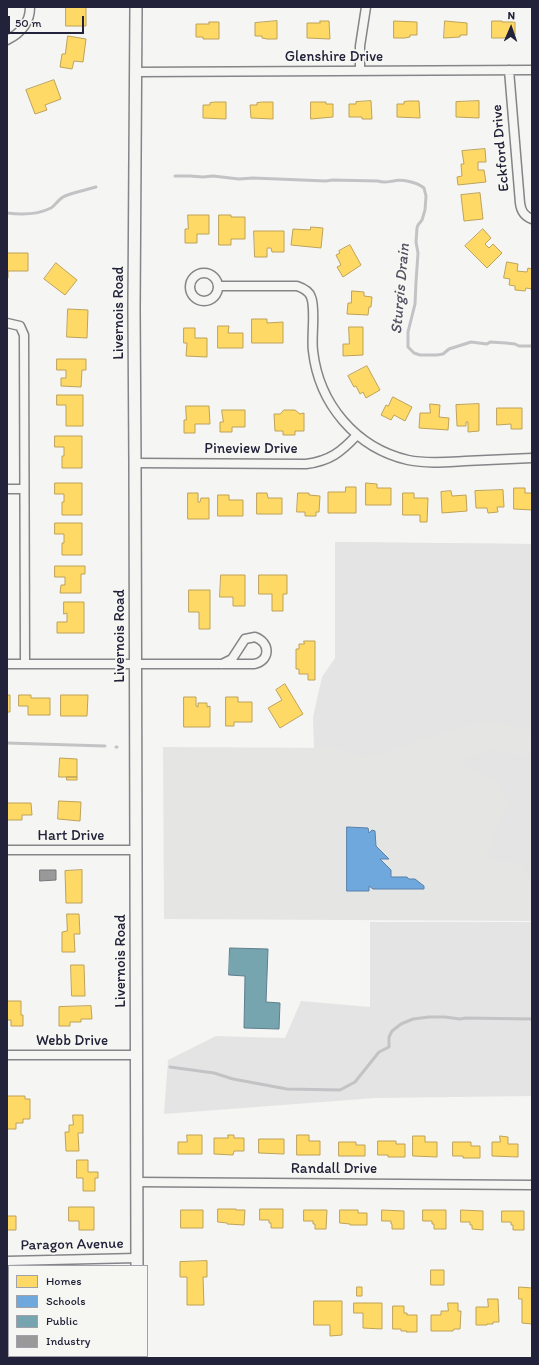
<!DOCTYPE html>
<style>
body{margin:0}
#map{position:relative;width:539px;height:1365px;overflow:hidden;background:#f5f5f3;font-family:Itim,sans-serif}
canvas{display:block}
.frame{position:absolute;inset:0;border:8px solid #22223b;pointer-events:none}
.legend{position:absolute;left:8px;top:1265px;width:140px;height:92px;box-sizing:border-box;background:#f6f6f2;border:1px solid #a1a1a9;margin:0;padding:5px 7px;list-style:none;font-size:12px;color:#22223b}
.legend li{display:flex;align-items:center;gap:8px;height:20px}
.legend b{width:20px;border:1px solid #a1a1a9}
.north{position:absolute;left:491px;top:8px;width:40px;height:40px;-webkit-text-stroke:3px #f6f6f2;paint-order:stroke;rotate:2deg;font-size:11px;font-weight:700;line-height:16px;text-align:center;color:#22223b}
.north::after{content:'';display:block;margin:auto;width:14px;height:18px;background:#22223b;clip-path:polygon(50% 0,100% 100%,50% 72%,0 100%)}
.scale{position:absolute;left:8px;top:16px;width:76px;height:18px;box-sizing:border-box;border:2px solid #22223b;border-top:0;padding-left:5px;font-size:12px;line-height:14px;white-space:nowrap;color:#22223b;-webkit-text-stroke:3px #f6f6f2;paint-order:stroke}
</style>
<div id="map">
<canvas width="539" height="1365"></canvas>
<div class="frame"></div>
<ul class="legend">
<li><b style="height:11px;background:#ffd966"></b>Homes</li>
<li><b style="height:11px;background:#6fa8dc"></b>Schools</li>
<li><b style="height:11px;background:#76a5af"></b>Public</li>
<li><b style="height:11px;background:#999"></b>Industry</li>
</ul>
<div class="north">N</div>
<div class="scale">50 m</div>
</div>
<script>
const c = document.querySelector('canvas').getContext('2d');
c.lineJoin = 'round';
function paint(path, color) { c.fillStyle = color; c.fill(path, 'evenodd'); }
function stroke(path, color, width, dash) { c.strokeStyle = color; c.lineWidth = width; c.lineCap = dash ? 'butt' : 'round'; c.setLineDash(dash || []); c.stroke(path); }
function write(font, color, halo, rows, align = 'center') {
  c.font = font + ' Itim,sans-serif'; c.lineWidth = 4; c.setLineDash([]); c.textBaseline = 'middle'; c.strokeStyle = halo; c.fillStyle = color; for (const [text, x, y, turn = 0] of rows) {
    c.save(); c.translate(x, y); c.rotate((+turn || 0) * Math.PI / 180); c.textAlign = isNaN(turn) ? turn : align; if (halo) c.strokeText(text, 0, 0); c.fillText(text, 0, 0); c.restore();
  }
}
const built = new Path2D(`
 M335 542 532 544V921L164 919 163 747 335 748Z`);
const green = new Path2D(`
 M335 542 532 544V730L485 721 414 742 368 759 335 748H314L313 717 322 677 335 658Z
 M489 749 532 757V880L519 863 487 861 497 829 508 807 500 784 459 762Z
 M370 922H532V1096L375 1098 164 1114 168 1060 216 1036 285 1038 301 1001 370 1007Z`);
const homes = new Path2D(`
 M66 7H86V26H66Z
 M277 21V39H267L262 38V36H255V23Z
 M320 21H329L330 39 307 38V23H320Z
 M394 21 417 22V35H410V37L405 38H394Z
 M445 21 467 23V35H460V37L444 38Z
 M492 21H502V22H515V35H508V37L503 38H492Z
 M209 22H219V39H203V37H196V24H209Z
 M68 36 86 39 83 62 74 61 72 69 60 67 62 54H65Z
 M54 80 61 99 45 105 47 110 35 114 26 90Z
 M371 101 372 119H362V117H349V104H356V102Z
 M409 101H419L420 118 397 117V104H404V102Z
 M479 101V118L456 117V102Z
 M215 102H226V119L203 118V105H210V103Z
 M263 102H273V119L251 118 250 105H257V103Z
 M311 102H326V104H333V117L311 119Z
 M485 149 486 162H478V170H484L486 182 458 185 457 177 462 176 461 164H464L462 151Z
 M480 193 483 219 464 221 461 195Z
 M188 215H209V234H197V243H185V229H188Z
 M219 215H231V217H245V239H231V245H219Z
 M311 227 323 228 321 248 291 245 293 229 310 230Z
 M483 229 491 238 485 244 489 248 493 244 502 253 487 268 465 246Z
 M254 231H284V252H272L271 248H267V257H255Z
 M350 245 361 265 343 277 337 267 341 265 336 255 340 253 339 251Z
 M7 253H28V271H8V278H7Z
 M507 262 518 264 517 271 527 272 528 268 532 269V289L526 288 525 291 515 290V286L509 285 510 279 504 278Z
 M56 263 77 280 65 295 44 279Z
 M352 291 364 292V296L372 297 371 307H369L368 315 347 314 348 303H351Z
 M68 309 88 310 87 338 67 337Z
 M252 319H267V323L283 322V343H252Z
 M218 326H229L228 333H243V348H218Z
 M349 327H363V355L343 356V344H349Z
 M184 328H195V338H207V357L186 356 187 343H184Z
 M57 359H86V370H82L81 387 61 386V378H66V370H57Z
 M367 366 380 390 366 398 363 392 360 394 356 386 354 387 348 376Z
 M57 395H83V426H66V405H57Z
 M393 397 412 407 405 421 394 415 391 420 381 415 386 405 388 406Z
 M430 404 440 405 439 417 449 418 448 430 419 428 420 413H430Z
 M479 404V431L468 432V422H466V426H457L456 405Z
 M186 406H209L210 424H195V433H184V420H186Z
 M497 408H522V429H511V424L497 425Z
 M222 410H245V427H232V432H220V422H223Z
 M284 410H295L300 414 304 413V431H295V435H283V431H275L274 414H280Z
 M55 436H82V468H62V456H64V447H55Z
 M55 483H82V515H62V502H64V494H55Z
 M366 483 377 484V488H391V505H366Z
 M346 487H356V513H328V492H345Z
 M514 488H525V493H532V510L514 509Z
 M503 490 504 507H497L498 512 488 513 487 508H476L475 491Z
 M451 491 452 496 466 495 467 511 442 513 441 492Z
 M188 493H198V502H200L201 498H209V519H188Z
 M257 493H267L268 498H282V514H257Z
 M298 493H309V495L320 496 319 512H316V516H305V512H297Z
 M403 493H414V498H428L427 522H420V515H403Z
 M218 495H229V500H243V516H218Z
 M55 523H82V555H62V543H64V534H55Z
 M55 566H85V574H81V593H60L61 585H65V577H55Z
 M221 575H245V606H233V597H220Z
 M259 575H287V594H283V611H272V594H259Z
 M189 590H210V629H199V612H189Z
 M64 602H84V633H57V622H67V613L64 614Z
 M304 641H315V680H308V674H299V669H296V649H299V644H304Z
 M285 684 303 714 280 728 268 708 282 700 276 690Z
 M7 695H10V712H7Z
 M19 695H31V698H50V715H28V706H19Z
 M61 695H88L87 716H61Z
 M184 697H196V706L198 707V703H207V707L210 706V727H184Z
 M226 697H238V702H252V722H234V726H226Z
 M60 758 77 759V777H59Z
 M67 777H77V780H67Z
 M59 801 81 802 80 821 58 819Z
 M7 803H31L32 815H22V820H7Z
 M82 870V903H66L65 871Z
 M67 914H79L80 934H74L75 952H62V932L67 931Z
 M71 965H84L85 996H72Z
 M7 1001H21V1015H23V1026H11V1020H7Z
 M91 1006 92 1019H81V1022H70V1026H59V1007Z
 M7 1096H25V1099H30V1119H23V1123H16V1129H7Z
 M73 1115H83V1133H78L79 1151H66L65 1132H69V1125H73Z
 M187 1135H202V1154H178V1142H187Z
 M228 1135H234V1138H244V1151H234L233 1155 214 1154V1138H228Z
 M297 1135H309V1141H320V1155H297Z
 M413 1136H425V1142H437V1157L413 1156Z
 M500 1136 508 1137V1144H518V1157L492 1156V1142H500Z
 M259 1139H284V1154L259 1153Z
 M378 1141H396V1144H405V1157H388V1155H378Z
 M339 1142H356V1145H365V1156H339Z
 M453 1142H471V1146H480V1158H463V1156H453Z
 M77 1160H88V1172H98V1178H95V1191H83V1178H77Z
 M69 1207H94V1230H79V1221H69Z
 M218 1209H236V1210H245L244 1225 227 1224V1223L218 1222Z
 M260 1209H283V1228H271V1223H269V1220H260Z
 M181 1210H203V1228H181Z
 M304 1210H327L326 1229H315V1224H313V1221H304Z
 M340 1210H358V1213H367V1225H350V1224L340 1223Z
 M382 1210 404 1211V1229H392V1224H391V1221H382Z
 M423 1210H446V1229H434V1224H432V1221H423Z
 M461 1210 483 1211V1230L472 1229V1225H470V1222H461Z
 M502 1211H524V1230H513V1225H511V1222H502Z
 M7 1216H16V1230H7Z
 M207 1261V1277H203L204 1305H187V1277H180V1262Z
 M431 1270H444V1285H431Z
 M357 1287H362V1296H357Z
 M519 1287 532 1288V1324L522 1323V1299H519Z
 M7 1291H9V1306H7Z
 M488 1299H498L499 1322H493V1324H487V1325H476V1307H488Z
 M314 1301H342V1335L330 1336V1325H314Z
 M354 1303H382V1329L363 1328V1313H354Z
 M448 1303H458V1311H461L460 1329H454L453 1331H431V1315H441V1311H448Z
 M393 1306H404V1313H407V1315H417V1332H406L407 1331H401V1329H393Z`);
const schools = new Path2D(`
 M347 827 368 828 369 833 372 830 375 831 376 846 389 859H380L391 870V877H407L409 879H415L424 886V889H373L369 886V891H347Z`);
const public = new Path2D(`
 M230 948 268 949 266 1002 280 1003 279 1029 244 1028 245 976 229 975Z`);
const industry = new Path2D(`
 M40 870H56V880L40 881Z`);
const stream = new Path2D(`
 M175 176H190L203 177 213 176 239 179 253 178 326 181 332 180 378 181C384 183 387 182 393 181 402 179 417 182 424 188L426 196 425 210 422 220 418 225 417 228 416 242 418 253 416 282 415 304 408 332V347L414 353 420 355H437L443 354 449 349 471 342 487 344 490 342 506 343 515 344 519 346H532
 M7 213C22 215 37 215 51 208 56 205 58 199 65 196 74 192 86 190 96 187
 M7 743 105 746
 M116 747H117
 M170 1067 214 1073 233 1079 287 1089 340 1090 355 1082 379 1052 389 1047V1037L392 1031 401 1024 413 1019 429 1017H445L460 1019 466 1018 532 1019`);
const minor = new Path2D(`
 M7 40C21 33 30 23 30 7
 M509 70 520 203C521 211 524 216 532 219
 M360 71V46L366 7
 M136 72 532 70
 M190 287a14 14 0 1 1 28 0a14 14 0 1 1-28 0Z
 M218 286H297C303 288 309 291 311 297 316 309 311 337 313 351 319 404 356 448 408 460 427 464 447 462 465 461 488 460 510 459 532 458
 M7 323 20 326 24 335 25 664
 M135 463 306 464C330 461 341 452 357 435
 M7 489H24
 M7 664H254C270 661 271 643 255 637L245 639 232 659 222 664
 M7 850H135
 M7 1055H136
 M136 1182 532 1185
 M7 1261 137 1258`);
const secondary = new Path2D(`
 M136 7 134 309 135 463 137 1266
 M137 1358V1356`);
const streetNames = [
 ["Glenshire Drive",334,57],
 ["Eckford Drive",501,148,-95],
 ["Livernois Road",119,313,-90],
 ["Pineview Drive",251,449],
 ["Livernois Road",120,636,-90],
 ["Hart Drive",71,836],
 ["Livernois Road",121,961,-90],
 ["Webb Drive",72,1041],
 ["Randall Drive",334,1169],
 ["Paragon Avenue",72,1245,-1]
];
const waterNames = [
 ["Sturgis Drain",401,289,-85]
];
paint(built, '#e5e5e4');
paint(green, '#e4e4e4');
paint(homes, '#ffd966');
stroke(homes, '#bda259', 1);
paint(schools, '#6fa8dc');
stroke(schools, '#5880ac', 1);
paint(public, '#76a5af');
stroke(public, '#5d7e8c', 1);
paint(industry, '#999');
stroke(industry, '#75757d', 1);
stroke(stream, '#c3c3c6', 3);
stroke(minor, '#858589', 11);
stroke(secondary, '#858589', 14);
stroke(minor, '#f5f5f3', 8);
stroke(secondary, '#f5f5f3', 11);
write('15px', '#22223b', '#f6f6f2', streetNames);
write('italic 16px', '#535365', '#f6f6f2', waterNames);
</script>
